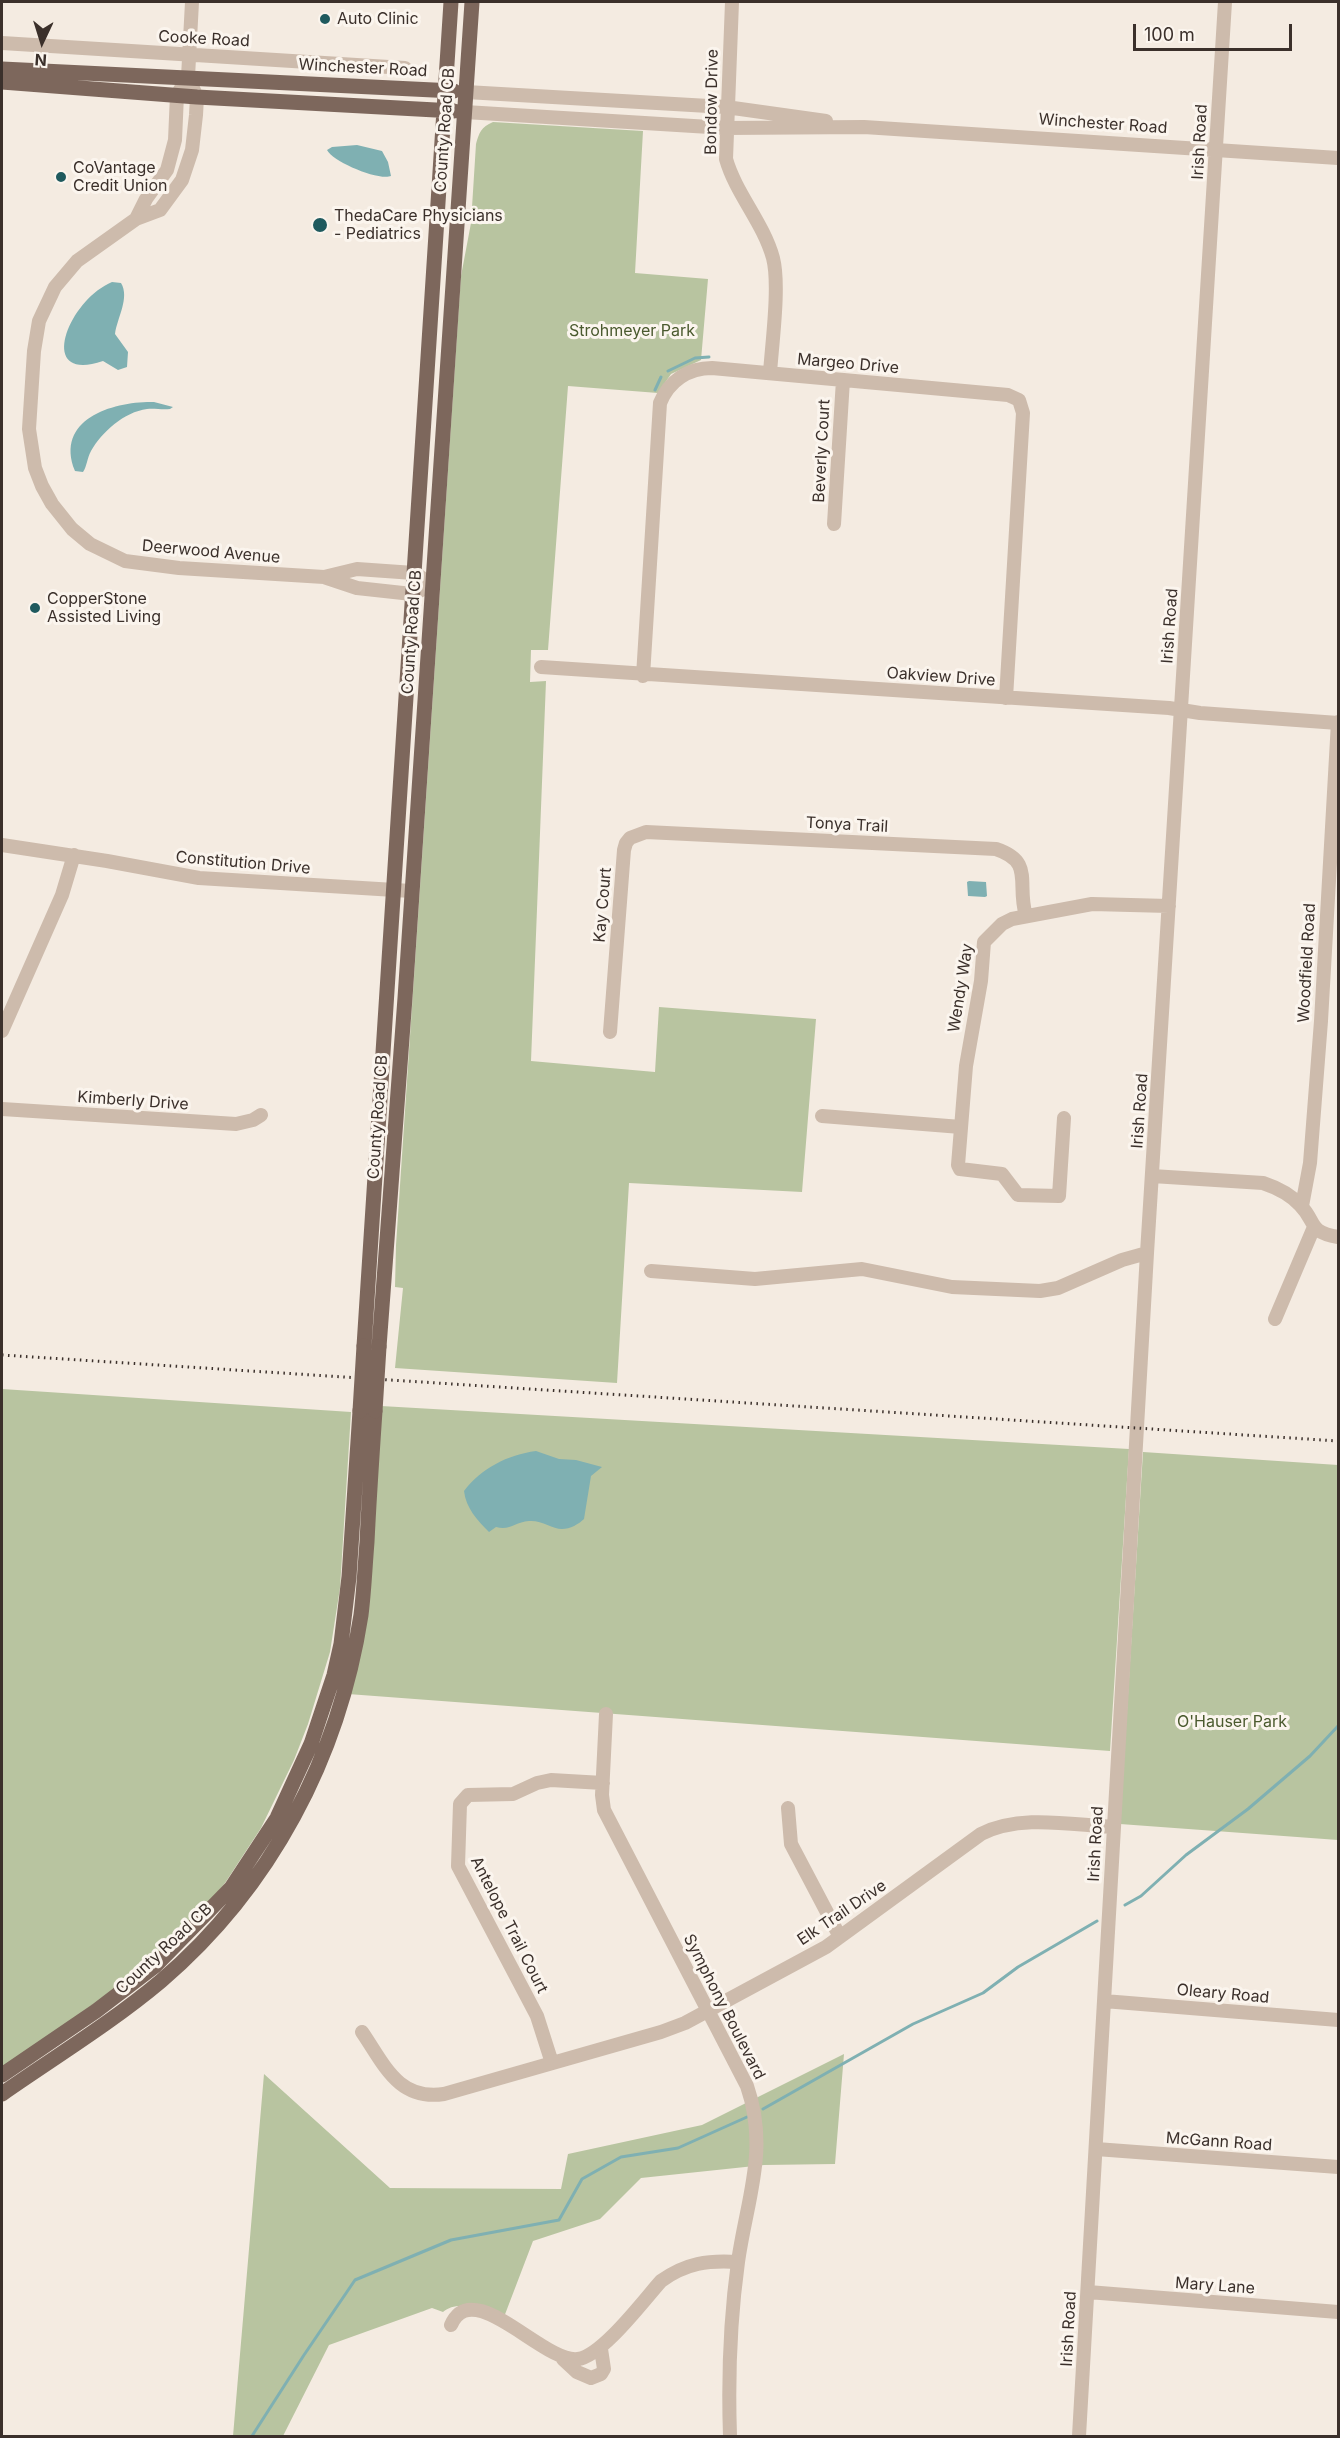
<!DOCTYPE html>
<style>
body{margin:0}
#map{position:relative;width:1340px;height:2438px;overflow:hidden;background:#f4ebe1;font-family:Inter,sans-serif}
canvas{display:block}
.frame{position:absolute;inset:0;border:3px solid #3b302b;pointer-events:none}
.north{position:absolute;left:12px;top:12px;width:60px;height:60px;-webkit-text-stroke:4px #fbf5ee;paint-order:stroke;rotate:184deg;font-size:16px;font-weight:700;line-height:24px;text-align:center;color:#3b302b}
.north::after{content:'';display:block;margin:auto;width:21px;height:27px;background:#3b302b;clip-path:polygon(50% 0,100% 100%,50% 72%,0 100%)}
.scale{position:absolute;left:1133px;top:24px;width:159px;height:27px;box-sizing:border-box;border:3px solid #3b302b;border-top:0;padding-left:8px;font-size:18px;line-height:21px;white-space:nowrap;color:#3b302b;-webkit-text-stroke:4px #fbf5ee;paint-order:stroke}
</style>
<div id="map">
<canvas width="1340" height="2438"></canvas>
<div class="frame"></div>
<div class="north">N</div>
<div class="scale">100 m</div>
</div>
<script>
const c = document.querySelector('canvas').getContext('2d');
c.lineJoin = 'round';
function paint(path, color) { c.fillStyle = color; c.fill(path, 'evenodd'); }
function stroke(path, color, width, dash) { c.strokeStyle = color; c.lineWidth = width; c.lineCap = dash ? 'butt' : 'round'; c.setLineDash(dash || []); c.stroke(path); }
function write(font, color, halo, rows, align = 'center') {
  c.font = font + ' Inter,sans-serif'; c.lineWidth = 6; c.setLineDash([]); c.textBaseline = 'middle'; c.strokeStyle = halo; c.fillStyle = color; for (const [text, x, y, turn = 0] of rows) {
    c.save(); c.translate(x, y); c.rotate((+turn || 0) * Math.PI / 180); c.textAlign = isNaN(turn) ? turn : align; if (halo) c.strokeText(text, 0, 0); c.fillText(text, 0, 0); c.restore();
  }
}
const green = new Path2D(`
 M493 122 643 131 635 273 708 279 701 360 671 374 658 393 568 386 548 650H531L530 682 546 681 531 1061 655 1072 659 1007 816 1019 802 1192 629 1183 617 1383 395 1368 403 1288 395 1287 396 1245 461 276 471 223 476 144C479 133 481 127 493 122Z
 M2 1389 351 1412 340 1588 330 1652 308 1724 294 1760 261 1828 225 1883 196 1918 131 1978 2 2068Z
 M381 1406 1129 1449 1110 1751 348 1694Z
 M1143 1452 1338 1465V1840L1120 1824Z
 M844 2054 835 2164 764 2165 641 2178 600 2219 533 2241 504 2317C487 2312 459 2298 443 2312L432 2308 329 2345 283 2436H233L264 2074 390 2188 561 2189 568 2154 702 2125Z`);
const water = new Path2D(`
 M357 145 382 151 388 162 391 176C379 181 333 162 327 150L332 147Z
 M112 282 121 283C130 298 117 318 115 334L128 352 127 367 118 370 103 361C36 384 67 301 112 282Z
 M154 402 173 407 170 409C162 410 154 408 147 409 124 412 102 432 91 451 87 458 87 466 83 472L75 471C54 418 115 401 154 402Z
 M969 881 986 882 987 896 985 897 968 896 967 882Z
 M536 1451 559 1459 576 1460 602 1467 591 1476 584 1519C579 1524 570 1529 562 1529 552 1529 542 1520 529 1521 515 1522 510 1531 496 1527L489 1532C477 1520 466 1508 464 1491 482 1468 507 1455 536 1451Z`);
const stream = new Path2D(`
 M668 371 695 358 709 357
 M655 390 661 377
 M1125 1905 1141 1896 1186 1855 1248 1809 1310 1756 1338 1726
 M763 2109 913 2024 983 1993 1018 1967 1097 1921
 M252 2436 304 2355 355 2280 451 2240 559 2220 582 2179 621 2157 678 2148 747 2117`);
const minor = new Path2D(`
 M192 2 188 77 197 97 196 115 192 150 182 180 160 210 136 219 77 261 55 287 39 321 34 351 29 429 35 468 42 486 52 504 72 529 90 544 125 561 179 568 324 577 357 588 412 594 433 585
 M732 2 726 159C736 194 763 222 773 258 780 285 772 343 770 373
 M2 43 405 68
 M466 92 726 107 826 121
 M465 112 726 128 864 127 1338 158
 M136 219 146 199 167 170 175 140 177 95 188 77
 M834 524 843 380
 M324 577 357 569 414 573 422 578
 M541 667 1169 708 1200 713 1338 723
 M643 676 660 403C669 381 688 368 712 368L1008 395 1019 400 1023 413 1006 698
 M2 845 107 861 199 878 411 891
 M2 1031 62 895 74 855
 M610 1032 624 850 626 843 630 838 646 832 996 849C1035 862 1016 883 1026 916
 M2 1109 236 1124 253 1120 261 1115
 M822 1116 961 1127
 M1064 1118 1059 1196 1018 1195 1002 1174 960 1169 958 1165 966 1066 981 981 984 942 1002 924 1012 919 1092 904 1169 906
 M1152 1176 1263 1183C1278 1188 1290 1194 1300 1205 1317 1222 1307 1232 1338 1237
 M1302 1206 1310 1163 1321 1021 1338 722
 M651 1271 755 1279 862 1269 952 1287 1040 1291 1058 1288 1122 1260 1147 1253
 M1275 1319 1314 1227
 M606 1714 602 1795 604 1810 747 2086C769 2150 747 2198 738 2262 730 2320 728 2378 730 2436
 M788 1808 791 1844 840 1937
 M1104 2001 1338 2020
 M362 2032C384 2064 398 2101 444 2094L661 2032 685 2023 826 1947 981 1834C1021 1814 1071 1825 1114 1827
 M552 2063 537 2016 458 1866 460 1804 468 1795 513 1794 537 1783 551 1780 603 1783
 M1096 2149 1338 2167
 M1088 2292 1338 2312
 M451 2325C473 2275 544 2364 578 2359 602 2356 644 2300 661 2281 686 2263 708 2260 738 2262
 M563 2359 577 2372 591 2378 601 2374 604 2369 601 2349
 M1079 2436 1147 1253 1225 2`);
const major = new Path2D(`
 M2 69 454 91
 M2 82 197 97 454 111
 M364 1346 451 2
 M379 1347 405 998 472 2
 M2 2075 96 2011 155 1966 231 1888 277 1818 311 1744 334 1675 341 1644 349 1577 360 1411
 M2 2094C55 2057 111 2023 161 1981 271 1887 339 1757 361 1615 364 1591 365 1566 367 1542 369 1499 372 1455 375 1411`);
const rail = new Path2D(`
 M2 1355 1338 1441`);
const majorBridge = new Path2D(`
 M360 1411 364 1346
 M375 1411 379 1347`);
const markers = [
 [325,19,6,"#1f5a5e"],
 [61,177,6,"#1f5a5e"],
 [320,225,8,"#1f5a5e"],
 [35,608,6,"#1f5a5e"]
];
const poiNames = [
 ["Auto Clinic",337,19],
 ["CoVantage",73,168],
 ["Credit Union",73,186],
 ["ThedaCare Physicians",334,216],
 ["- Pediatrics",334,234],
 ["CopperStone",47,599],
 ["Assisted Living",47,617]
];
const streetNames = [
 ["Cooke Road",204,39,3],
 ["Winchester Road",363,68,3],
 ["Bondow Drive",712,102,-89],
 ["Winchester Road",1103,124,4],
 ["County Road CB",445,130,-86],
 ["Irish Road",1200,142,-87],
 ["Margeo Drive",848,364,5],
 ["Beverly Court",822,451,-87],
 ["Deerwood Avenue",211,552,5],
 ["Irish Road",1170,626,-86],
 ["County Road CB",412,632,-86],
 ["Oakview Drive",941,677,4],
 ["Tonya Trail",847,825,3],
 ["Constitution Drive",243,863,5],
 ["Kay Court",603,905,-85],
 ["Woodfield Road",1307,963,-87],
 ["Wendy Way",961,988,-81],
 ["Kimberly Drive",133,1101,4],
 ["Irish Road",1140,1111,-86],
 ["County Road CB",378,1117,-86],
 ["Irish Road",1096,1844,-87],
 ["Elk Trail Drive",842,1913,-34],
 ["Antelope Trail Court",509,1925,63],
 ["County Road CB",164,1949,-43],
 ["Oleary Road",1223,1994,5],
 ["Symphony Boulevard",724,2007,63],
 ["McGann Road",1219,2142,4],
 ["Mary Lane",1215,2286,4],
 ["Irish Road",1069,2329,-87]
];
const parkNames = [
 ["Strohmeyer Park",632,331],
 ["O'Hauser Park",1232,1722]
];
paint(green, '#b8c4a0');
paint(water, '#7fb0b2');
stroke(stream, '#7fb0b2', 3);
stroke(minor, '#cdbbac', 14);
stroke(major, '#7d675c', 15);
stroke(rail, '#3b302b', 3, [1.5, 4.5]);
stroke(majorBridge, '#7d675c', 15);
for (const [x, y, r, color] of markers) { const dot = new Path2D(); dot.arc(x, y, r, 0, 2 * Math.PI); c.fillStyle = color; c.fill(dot); stroke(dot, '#fbf5ee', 2); }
write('16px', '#3b302b', '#fbf5ee', poiNames, 'left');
write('16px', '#3b302b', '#fbf5ee', streetNames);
write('16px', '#4a5a2e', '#fbf5ee', parkNames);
</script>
